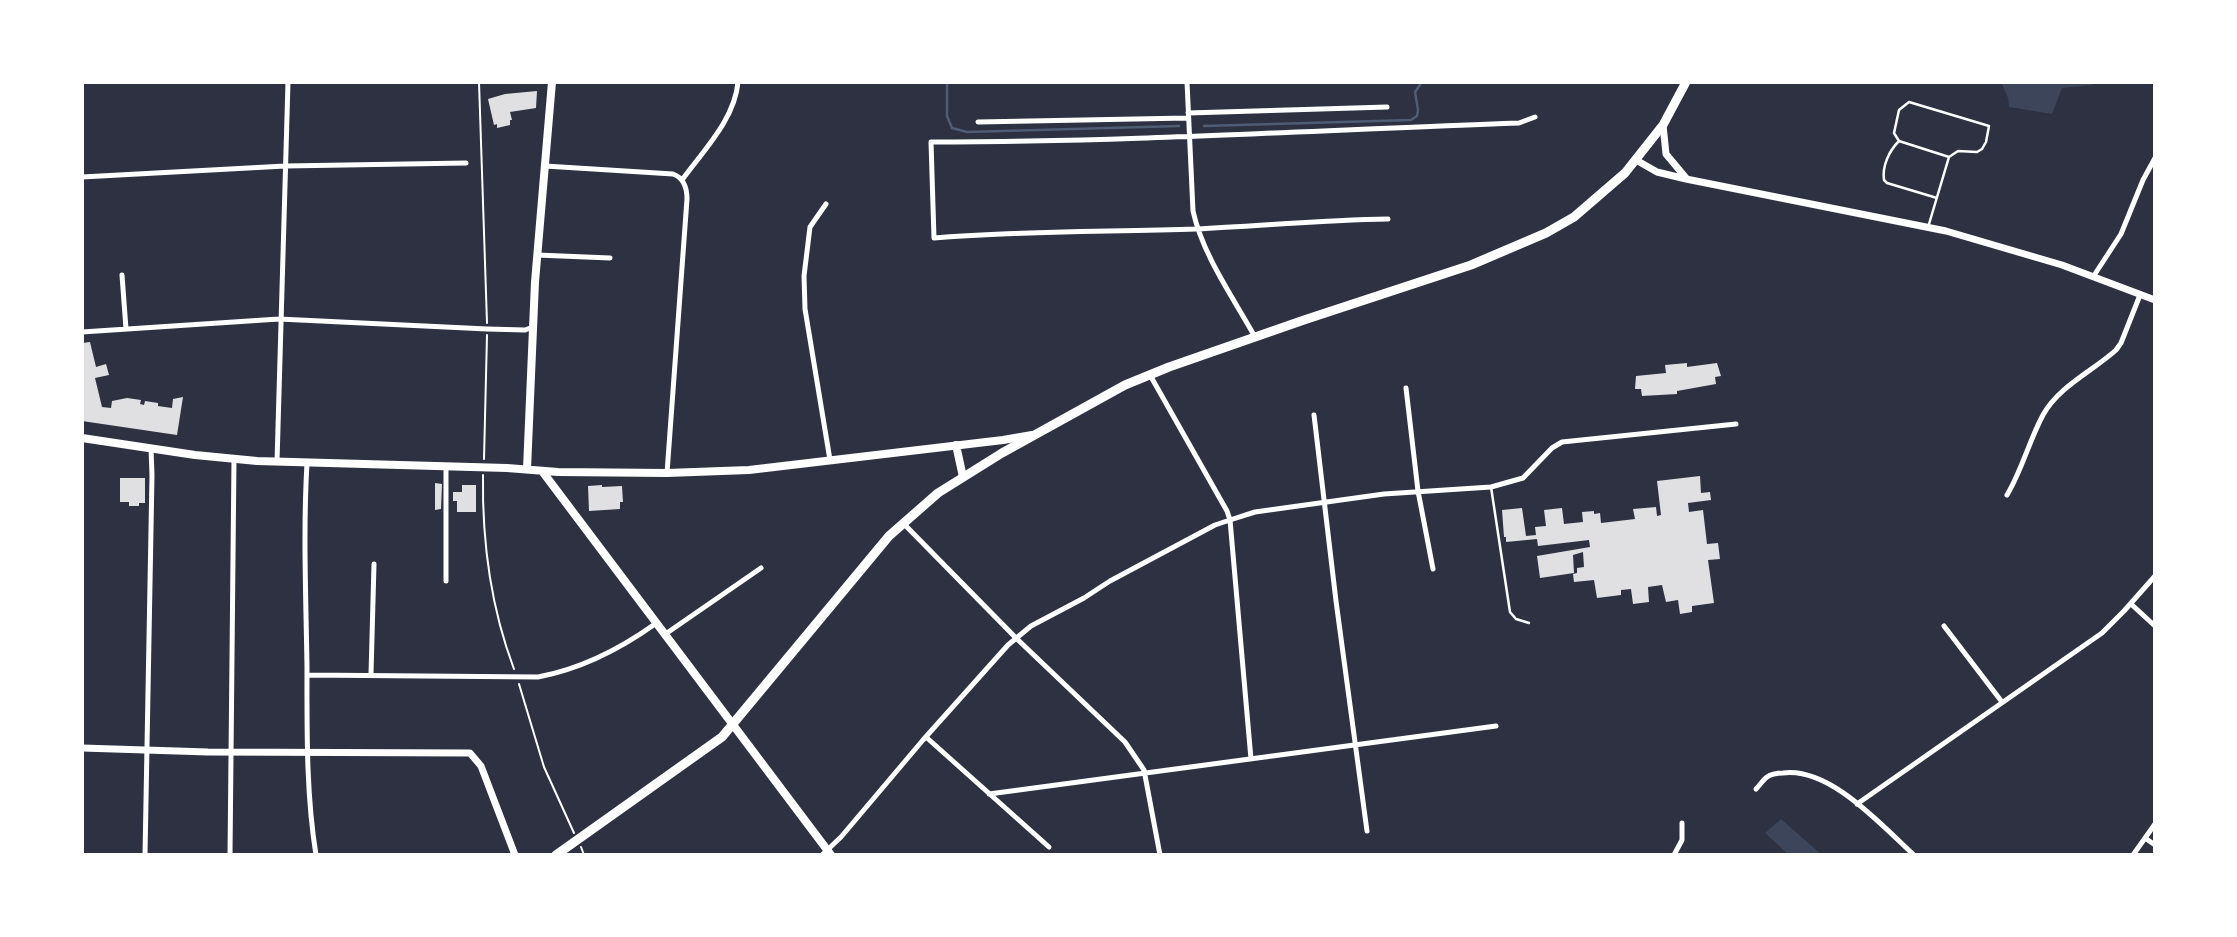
<!DOCTYPE html>
<style>
body{margin:0}
#map{position:relative;width:2237px;height:937px;overflow:hidden;background:#2d3142;font-family:"PT Sans",sans-serif}
canvas{display:block}
.frame{position:absolute;inset:0;border:84px solid #fff;pointer-events:none}
</style>
<div id="map">
<canvas width="2237" height="937"></canvas>
<div class="frame"></div>
</div>
<script>
const c = document.querySelector('canvas').getContext('2d');
c.lineJoin = 'round';
function paint(path, color) { c.fillStyle = color; c.fill(path, 'evenodd'); }
function stroke(path, color, width, dash) { c.strokeStyle = color; c.lineWidth = width; c.lineCap = dash ? 'butt' : 'round'; c.setLineDash(dash || []); c.stroke(path); }
const green = new Path2D(`
 M2001 82H2097L2092 85 2062 88 2052 114 2009 107 2008 98Z
 M1781 819 1822 855H1789L1765 833Z`);
const stream = new Path2D(`
 M947 82V116L952 128 967 132 1179 126
 M1204 126 1411 120 1417 116 1418 110 1415 92 1422 82`);
const building = new Path2D(`
 M537 91 536 108 510 112 512 120H510V125L497 128V124L494 125 488 99 505 94Z
 M90 342 96 367 106 364 109 375 95 378 102 407 111 408 112 401 127 398 141 400 140 404 144 405 145 401 158 403V406L172 408 173 399 183 397 177 435 82 421V343Z
 M1687 363V367L1717 363 1721 376 1715 377 1716 384 1677 391V394L1642 396 1641 389H1635L1636 376 1666 373 1665 365Z
 M1700 476 1701 493 1710 492 1711 500 1688 503 1689 512 1703 510 1707 544 1718 543 1720 559 1708 560 1714 603 1692 606V612L1680 614 1678 600 1666 602 1662 585 1648 587 1649 602 1633 604 1631 589 1621 590V595L1597 598 1594 580 1574 582 1573 574 1577 573V568L1584 567 1583 552 1573 555 1574 573 1540 578 1537 556 1590 547 1589 540 1538 546 1537 539 1506 542V537H1504L1502 510 1522 508 1526 536 1536 535 1535 527 1546 526 1544 510 1562 508 1564 524 1583 522 1582 512 1594 511V514L1600 513 1601 523 1635 519 1633 509 1656 507 1657 516 1661 515 1657 481Z
 M120 478H145V503H139V506H129V502H120Z
 M435 483 442 484 441 509 435 510Z
 M462 485H476V512H457V501H453V492H462Z
 M602 485V487L622 486 623 502H620V509L589 511 588 486Z`);
const path = new Path2D(`
 M479 82 487 323
 M484 459 487 335
 M483 475C482 540 491 608 514 669
 M519 684 544 767 574 833
 M581 847 584 855`);
const service = new Path2D(`
 M1899 141 1949 157
 M1937 198 1887 183 1884 180C1882 166 1889 151 1899 141L1894 133 1899 110 1909 102 1989 126 1986 142 1982 149 1977 152 1958 151 1949 157
 M1929 224 1949 157
 M1491 487 1510 612 1516 619 1529 623`);
const minor = new Path2D(`
 M1187 82 1193 211C1203 256 1233 297 1255 337
 M1188 113 1387 107
 M978 122 1187 118
 M545 166 673 174C684 178 687 188 687 199L667 473
 M82 177 285 166 466 163
 M682 180C703 151 735 119 738 82
 M826 204 810 227 804 276 805 309 830 460
 M1388 219C1324 220 1260 226 1196 229 1109 232 1022 231 934 238L931 142C1127 142 1323 130 1519 123L1535 117
 M537 255 610 258
 M122 275 126 329
 M2093 277 2121 234 2143 180 2155 158
 M82 332 279 319 487 329 525 330 533 327
 M1150 375 1227 511 1230 520 1251 759
 M1406 388 1418 491 1433 569
 M1314 415 1336 601 1367 831
 M277 462 288 82
 M307 463C303 531 306 599 307 667 307 729 306 793 316 855
 M2007 495C2022 470 2029 441 2043 415 2059 386 2093 371 2116 350L2121 343 2140 295
 M903 523 1016 638 1125 742 1144 770 1160 855
 M446 581V466
 M2131 604 2155 626
 M1944 626 2002 702
 M664 635 761 568
 M371 674 374 564
 M307 675 538 677C581 669 620 649 655 624
 M926 737 1049 847
 M1756 789C1759 786 1763 780 1767 777 1771 774 1778 773 1783 773 1830 767 1881 825 1914 855
 M989 794 1496 726
 M1857 804 2102 633 2124 611 2155 576
 M2145 838 2155 845
 M145 855 152 475 151 448
 M230 855 234 459
 M822 855 841 837 923 740 1008 645 1031 626 1084 598 1110 581 1215 525 1230 520 1255 512 1384 494 1491 487 1523 478 1552 448 1562 442 1736 424
 M1674 855 1682 840V823
 M2133 855 2155 824`);
const tertiary = new Path2D(`
 M1663 125 1666 154 1686 178
 M1636 160 1657 172 1686 179 1946 231 2062 265 2155 300
 M82 748 208 752 470 753 481 766 515 855`);
const secondary = new Path2D(`
 M82 438 195 455 257 461 507 468 558 472 667 473 749 470 1003 440 1032 435
 M956 445 963 477
 M527 469 535 282 552 82
 M542 471 831 855`);
const primary = new Path2D(`
 M556 855 722 737 889 536 938 493 1002 453 1125 385 1169 367 1304 320 1471 265 1546 233 1574 217 1625 173 1663 125 1686 82`);
paint(green, '#3c4559');
stroke(stream, '#4f5d75', 2.5);
paint(building, '#e0e0e3');
stroke(path, '#fff', 2);
stroke(service, '#fff', 2.5);
stroke(minor, '#fff', 5);
stroke(tertiary, '#fff', 7);
stroke(secondary, '#fff', 8);
stroke(primary, '#fff', 9);
</script>
